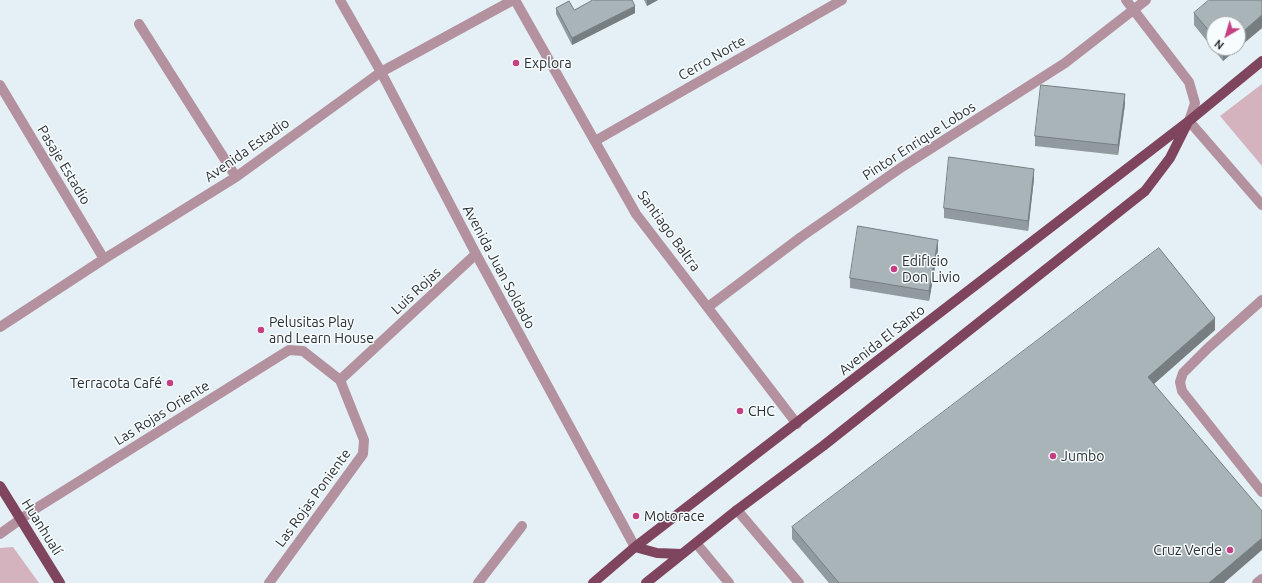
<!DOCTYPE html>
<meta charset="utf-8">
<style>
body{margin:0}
#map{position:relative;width:1262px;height:583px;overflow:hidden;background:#e4f0f5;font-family:Ubuntu,sans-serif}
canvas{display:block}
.north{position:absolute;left:1206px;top:16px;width:40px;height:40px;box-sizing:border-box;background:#f7fcfe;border:1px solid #a5aaac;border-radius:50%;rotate:218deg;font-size:11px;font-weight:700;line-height:16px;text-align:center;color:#2a2e30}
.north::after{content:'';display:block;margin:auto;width:14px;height:18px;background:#c54082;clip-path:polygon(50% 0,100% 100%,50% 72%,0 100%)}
</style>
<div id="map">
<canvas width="1262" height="583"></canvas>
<div class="north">N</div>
</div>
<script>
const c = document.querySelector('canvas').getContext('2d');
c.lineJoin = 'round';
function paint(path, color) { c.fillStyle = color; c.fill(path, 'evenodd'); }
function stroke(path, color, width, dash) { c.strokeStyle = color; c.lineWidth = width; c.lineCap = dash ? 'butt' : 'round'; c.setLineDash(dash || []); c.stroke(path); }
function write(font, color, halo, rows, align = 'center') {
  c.font = font + ' Ubuntu,sans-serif'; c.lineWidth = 3; c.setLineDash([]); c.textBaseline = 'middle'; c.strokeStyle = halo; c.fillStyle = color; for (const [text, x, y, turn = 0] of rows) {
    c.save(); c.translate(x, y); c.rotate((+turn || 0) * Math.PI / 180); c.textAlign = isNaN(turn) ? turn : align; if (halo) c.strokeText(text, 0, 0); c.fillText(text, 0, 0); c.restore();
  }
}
const green = new Path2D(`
 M1262 84V166L1220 116Z
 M13 547 39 583H0V548Z`);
const minor = new Path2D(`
 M340 0 381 72 476 254 635 547
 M515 0 636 214 797 424
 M1126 0 1189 82 1195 103 1189 121 1262 205
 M139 24 236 177
 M0 85 104 259
 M595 141 842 0
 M1262 300 1208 348 1183 373 1180 382 1182 391 1262 492
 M708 307 801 237 902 167 1065 63 1146 0
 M0 327 104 259 236 177 381 72 513 0
 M340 380 476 254
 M737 510 799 583
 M0 534 35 509 289 350 303 351 340 380 364 440 363 454 269 583
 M696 543 729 583
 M478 583 522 526
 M1257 583 1262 579`);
const major = new Path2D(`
 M0 486 60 583
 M635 547 657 553 682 554
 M593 583 635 547 1189 121 1262 61
 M646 583 737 510 823 446 1145 191 1170 158 1187 124`);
const wall = new Path2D(`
 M644 0H658L647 6Z
 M1262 0V28L1223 61 1194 25V13ZM1214 24 1238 48H1214Z
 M556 8 574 10 635 13 572 45 556 14Z
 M1125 104 1118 155 1035 146V136Z
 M1034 179 1028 231 944 218V208Z
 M938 250 929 301 850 288V278Z
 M1215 330 1154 384 1224 583H829L792 539V527Z`);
const shadedWall = new Path2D(`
 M647 0H658L647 6Z
 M635 6V13L572 45V38Z
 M1262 15V28L1238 48V36Z
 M1223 48H1238L1223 61Z
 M1125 94V104L1118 155V145Z
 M1034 169V179L1028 231V221Z
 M938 240V250L929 301V291Z
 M1215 318V330L1148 389V377Z
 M1262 538V550L1224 583H1209Z`);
const building = new Path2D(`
 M593 0H632L635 6 572 38 556 8 569 1 574 10Z
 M1209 0H1262V15L1238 36V24H1214V37L1194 13Z
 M1041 85 1125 94 1118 145 1035 136Z
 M949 157 1034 169 1028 221 944 208Z
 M858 226 938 240 929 291 850 278Z
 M1159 248 1215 318 1148 377 1262 511V538L1209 583H839L792 527Z`);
const markers = [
 [516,63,4,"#c54082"],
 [894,269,4,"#c54082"],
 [261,330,4,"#c54082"],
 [170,383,4,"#c54082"],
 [740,411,4,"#c54082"],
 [1053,456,4,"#c54082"],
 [636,516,4,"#c54082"],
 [1230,550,4,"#c54082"]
];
const streetNames = [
 ["Cerro Norte",712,58,-30],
 ["Pintor Enrique Lobos",919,141,-33],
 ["Avenida Estadio",247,150,-35],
 ["Pasaje Estadio",64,165,59],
 ["Santiago Baltra",669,231,54],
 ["Avenida Juan Soldado",499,267,62],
 ["Luis Rojas",416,291,-43],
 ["Avenida El Santo",882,340,-38],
 ["Las Rojas Oriente",162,413,-32],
 ["Las Rojas Poniente",313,498,-54],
 ["Huanhualí",42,527,58]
];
const poiNames = [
 ["Explora",524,63],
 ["Edificio",902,261],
 ["Don Livio",902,277],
 ["Pelusitas Play",269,322],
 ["and Learn House",269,338],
 ["Terracota Café",162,383,"right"],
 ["CHC",748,411],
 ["Jumbo",1061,456],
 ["Motorace",644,516],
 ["Cruz Verde",1222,550,"right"]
];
paint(green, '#d4b2be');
stroke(minor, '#b4919e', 10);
stroke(major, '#7f445e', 10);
paint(wall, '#919b9f');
paint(shadedWall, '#767e82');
paint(building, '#a9b4b9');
stroke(building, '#767e82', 1);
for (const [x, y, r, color] of markers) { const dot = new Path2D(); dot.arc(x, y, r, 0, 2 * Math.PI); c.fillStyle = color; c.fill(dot); stroke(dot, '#f7fcfe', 1.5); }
write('14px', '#2a2e30', '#f7fcfe', streetNames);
write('14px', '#2a2e30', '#f7fcfe', poiNames, 'left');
</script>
